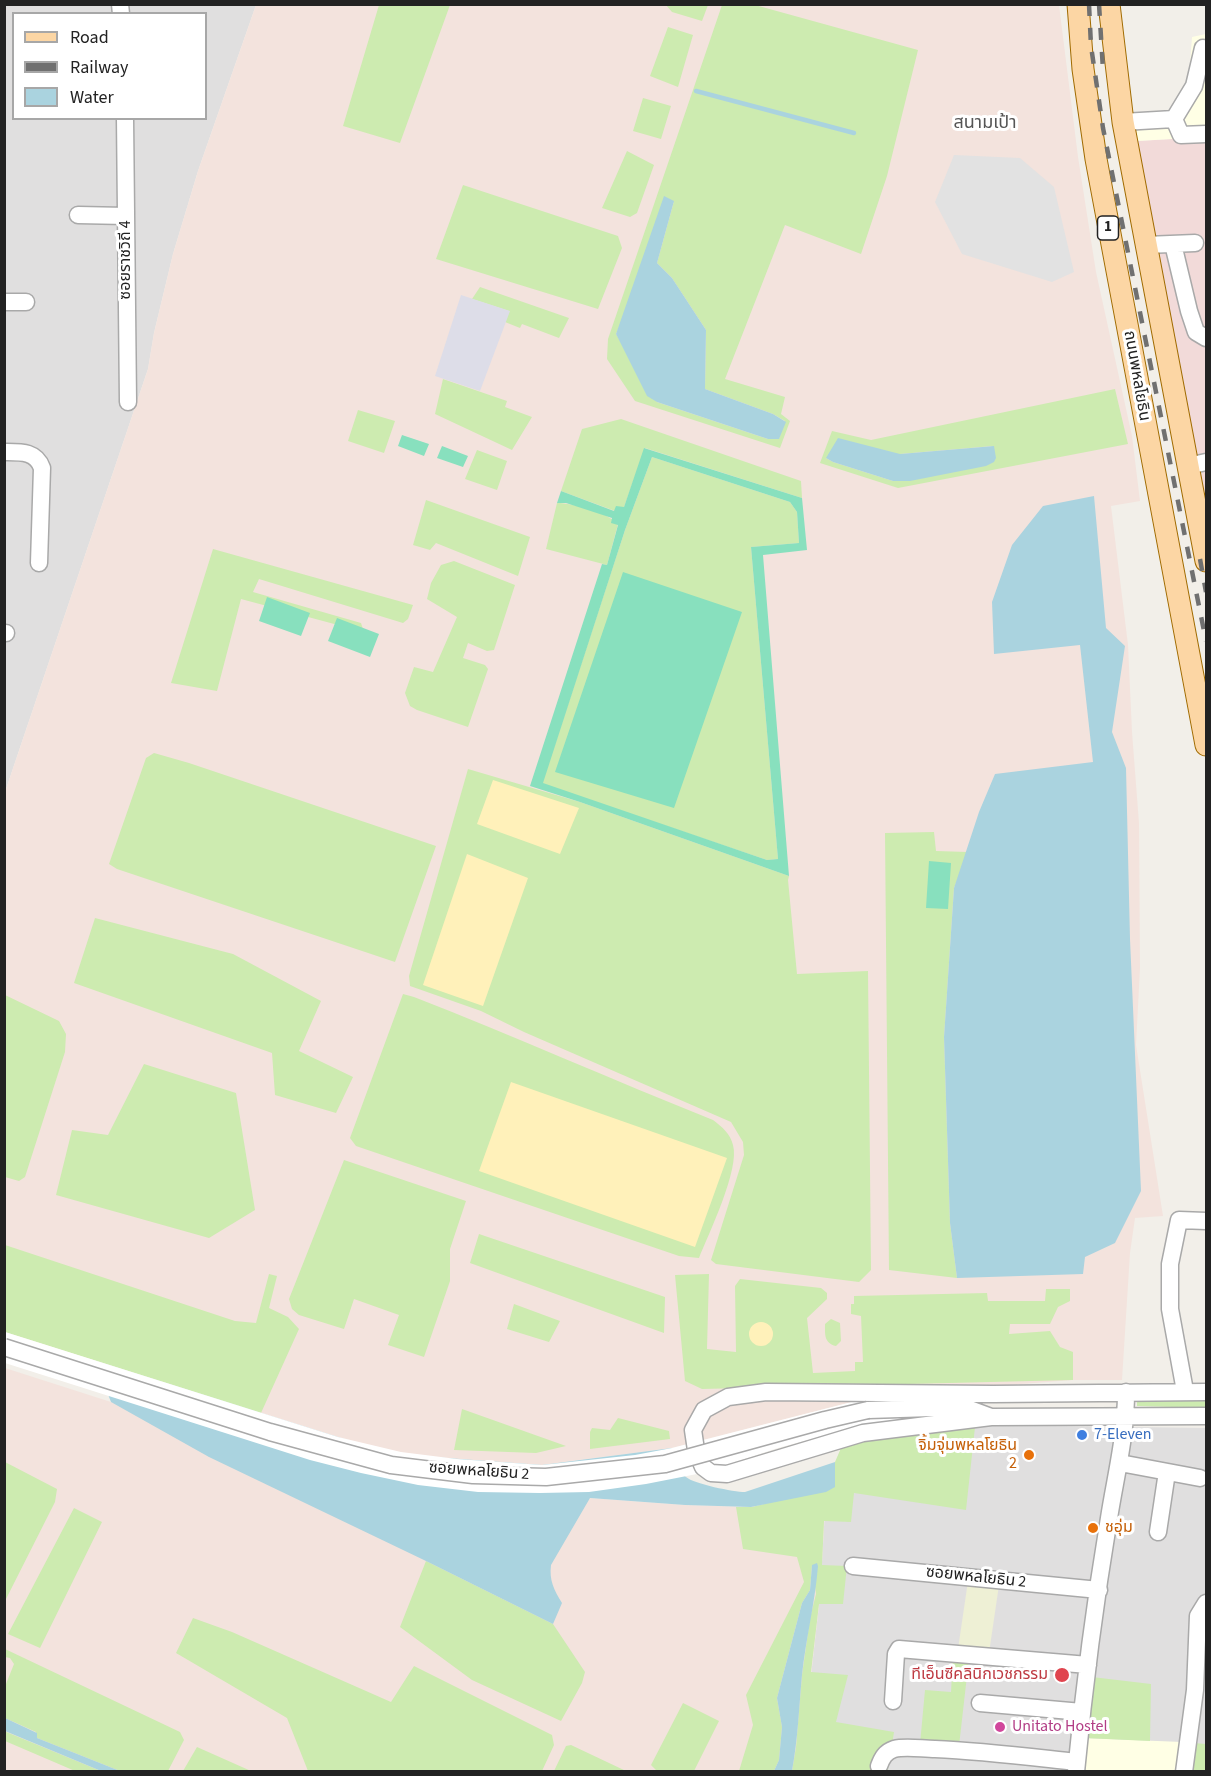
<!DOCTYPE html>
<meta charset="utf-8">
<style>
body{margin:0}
#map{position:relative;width:1211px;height:1776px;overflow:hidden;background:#f2efe9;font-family:"Source Sans 3",sans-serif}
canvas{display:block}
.frame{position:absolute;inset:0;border:6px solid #222;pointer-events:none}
.legend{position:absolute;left:12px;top:12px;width:195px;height:108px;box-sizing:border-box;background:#fff;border:2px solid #a7a7a7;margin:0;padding:8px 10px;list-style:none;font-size:18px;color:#222}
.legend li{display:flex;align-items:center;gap:12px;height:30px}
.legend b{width:30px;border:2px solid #a7a7a7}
</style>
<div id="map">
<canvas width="1211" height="1776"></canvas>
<div class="frame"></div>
<ul class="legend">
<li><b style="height:8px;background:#fcd6a4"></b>Road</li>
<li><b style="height:8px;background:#707070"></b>Railway</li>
<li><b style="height:16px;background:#aad3df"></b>Water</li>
</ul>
</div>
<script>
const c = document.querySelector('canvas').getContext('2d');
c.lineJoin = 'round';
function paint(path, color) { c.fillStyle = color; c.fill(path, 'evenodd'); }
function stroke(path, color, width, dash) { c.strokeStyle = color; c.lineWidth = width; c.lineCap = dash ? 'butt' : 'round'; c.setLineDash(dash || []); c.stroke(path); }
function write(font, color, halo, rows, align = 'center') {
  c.font = font + ' "Source Sans 3","Noto Sans Thai",sans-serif'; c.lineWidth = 6; c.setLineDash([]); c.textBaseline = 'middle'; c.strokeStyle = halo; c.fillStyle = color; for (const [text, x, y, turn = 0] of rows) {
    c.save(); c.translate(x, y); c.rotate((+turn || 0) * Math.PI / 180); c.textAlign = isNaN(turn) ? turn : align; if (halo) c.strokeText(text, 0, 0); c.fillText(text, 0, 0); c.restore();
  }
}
const residential = new Path2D(`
 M5 5H256L198 171 173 254 154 333 148 369 5 792ZM14 14H206V118H14Z
 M994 1425 1206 1428V1771L800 1772 820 1596 826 1492 835 1486V1462L975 1427Z`);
const commercial = new Path2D(`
 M1206 137V506L1137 141Z`);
const education = new Path2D(`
 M1206 34V137L1137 141 1135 114 1167 116 1188 91 1192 37Z
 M1084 1738 1182 1742 1178 1771 1081 1772Z`);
const military = new Path2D(`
 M256 5H1059L1078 157 1096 272 1132 436 1140 501 1111 506 1128 645 1132 732 1139 823 1140 968 1136 1045 1163 1216 1135 1218 1130 1253 1122 1380H1073L879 1395 672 1448 542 1465 392 1454 5 1332V792L148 369 154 333 173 254 198 171Z
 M5 1368 111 1402 590 1498 685 1505 751 1507 826 1492 820 1596 800 1771 5 1772Z`);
const farmland = new Path2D(`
 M968 1581 999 1585 989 1653 958 1649Z`);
const grass = new Path2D(`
 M379 5H450L400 143 343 126Z
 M666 5H708L702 21 672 12Z
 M722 5H755L918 50 887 176 861 254 785 225 725 379 785 397 781 414 790 421 780 448 635 401 607 359 608 339ZM674 201 657 263 672 278 706 330 705 389 773 414 785 421 779 438 768 439 657 402 616 334Z
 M668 27 693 35 678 87 650 76Z
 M643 98 671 106 661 139 633 131Z
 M627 151 654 165 637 213 630 217 602 208Z
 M463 185 618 236 622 248 598 309 436 259Z
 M480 287 569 318 559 338 522 324 520 328 505 322 509 311 472 299Z
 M443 379 507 401 505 407 532 417 512 450 435 414Z
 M1115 389 1128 444 898 488 820 463 832 431 871 440ZM993 446 893 481 833 462 826 458 900 454Z
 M358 410 395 421 384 453 348 441Z
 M621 419 801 481 802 498 645 448 624 507 615 511 561 491 582 429Z
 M477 450 507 461 497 490 465 479Z
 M652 457 790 502 797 512 799 543 751 547 778 859 767 860 542 784 625 530Z
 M426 500 530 537 518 576 436 543 430 550 413 545Z
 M557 503C573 503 608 513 618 524L607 565 546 549Z
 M213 549 413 605 408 619 403 623 259 579 253 592 361 623 364 632 241 599 217 691 171 683Z
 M454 561 515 585 494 650 487 651 468 643 463 658 485 665 488 669 468 727 417 710 410 706 405 693 414 667 433 672 457 617 427 599 431 583 441 565Z
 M154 753 189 763 436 846 395 962 117 869 109 864 146 758Z
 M468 769 580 802 789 876 788 880 797 974 868 971 871 1270 859 1282 716 1264 711 1260 744 1155 743 1142 731 1122 524 1032 481 1011 410 986 409 976Z
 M934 832 936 851 968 852 954 888 944 1037 950 1223 957 1278 889 1270 885 833Z
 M95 918 233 954 321 1001 299 1051 353 1077 336 1113 275 1095 272 1053 74 983Z
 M403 994 414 997C514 1036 613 1080 713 1120 722 1127 730 1133 733 1145 740 1169 709 1233 699 1258L679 1256 356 1146 350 1138Z
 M5 995 59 1021 66 1034 65 1052 25 1177 19 1181 5 1177Z
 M144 1064 236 1093 255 1210 209 1238 56 1195 72 1130 108 1135Z
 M344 1160 466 1201 450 1249V1281L424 1357 388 1345 399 1315 354 1299 344 1329 299 1315 292 1309 289 1299Z
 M479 1234 665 1297 664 1333 470 1263Z
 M5 1245 235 1321 256 1323 269 1274 277 1276 269 1308 288 1317 299 1329 261 1413 5 1332Z
 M709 1274 707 1349 736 1352 735 1286 740 1279 821 1288 827 1293V1299L807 1318 813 1373 855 1371V1362H863L861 1316 851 1314V1304H854V1296L987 1293 988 1301H1045L1046 1289H1070V1301L1058 1307 1050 1324H1010L1009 1334 1050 1331 1060 1347 1073 1352V1380L702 1389 685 1381 675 1275Z
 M514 1304 560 1321 549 1342 507 1329Z
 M831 1319 840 1323 841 1341 836 1346C824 1343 825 1335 825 1324Z
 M1137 1398 1206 1399V1408L1137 1406Z
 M462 1409 566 1446 536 1453 454 1450Z
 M618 1418 669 1431 670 1439 590 1449V1432L592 1428 610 1430Z
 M975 1427 966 1510 854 1493 851 1522 824 1521 822 1565 847 1566 843 1604H819L811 1672 848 1675 836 1722 894 1732 888 1771H792L796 1747 802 1675 810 1618 816 1594 812 1565 810 1590 802 1603 777 1698 782 1727 779 1760 774 1771H739L753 1725 746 1695 804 1582 797 1557 743 1549 736 1507H752L835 1486V1462L841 1448 863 1440Z
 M5 1462 57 1489 55 1502 5 1601Z
 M74 1508 102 1522 40 1648 8 1634Z
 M426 1561 553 1624 585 1672 582 1683 561 1721 472 1680 400 1627Z
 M193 1618 232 1632 391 1702 414 1666 552 1735 554 1745 542 1771H308L287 1718 176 1653Z
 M5 1649 180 1732 184 1740 168 1771H120L37 1738 36 1732 5 1718 4 1689 14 1664 10 1658 5 1657Z
 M953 1657 969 1658 959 1746 920 1744 925 1690 951 1692Z
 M1092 1677 1151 1684 1150 1741 1084 1738Z
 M683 1703 719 1721 694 1771H657L651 1765Z
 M4 1731 101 1771H75L5 1741Z
 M1193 1743 1206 1744V1771L1189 1772Z
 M571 1745 626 1771H554L566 1746Z
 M197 1747 251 1771H183Z`);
const sand = new Path2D(`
 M493 780 579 808 560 854 477 824Z
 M467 854 528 878 483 1006 423 985Z
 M511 1082 727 1158 695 1247 479 1171Z
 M749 1334a12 12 0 1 1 24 0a12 12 0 1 1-24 0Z`);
const pitch = new Path2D(`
 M402 435 429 444 424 456 398 446Z
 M442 446 468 456 463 467 437 458Z
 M644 448 802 498 807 550 763 555 789 876 580 802 530 786 602 564 607 565 618 525 611 523 612 518 566 503H557L561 491 614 511 616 506 624 507ZM652 457 790 502 797 512 799 543 751 547 778 859 767 860 543 783 625 530Z
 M623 572 742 612 674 808 555 772Z
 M267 597 310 613 301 636 259 621Z
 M337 618 379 634 370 657 328 641Z
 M929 861 951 863 948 909 926 908Z`);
const parking = new Path2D(`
 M954 155 1020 158 1054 187 1074 272 1052 282 962 254 935 202Z
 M933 1752 1069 1764V1772H888L890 1755Z`);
const plaza = new Path2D(`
 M461 295 510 311 480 391 435 376Z`);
const water = new Path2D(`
 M664 196 674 201 657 263 672 278 706 330 705 389 773 414 786 422 779 439H768L657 402 647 396 616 334Z
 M838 438 900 454 994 446 996 458 994 462 986 466 910 481H893L833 462 826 458Z
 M1094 496 1106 628 1125 646 1112 732 1126 768 1130 939 1141 1191 1115 1243 1085 1257 1083 1274 957 1278 950 1223 944 1037 954 888 979 812 995 774 1093 762 1080 645 994 654 992 602 1012 545 1043 506Z
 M95 1361 392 1454 542 1465 672 1448C675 1457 677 1471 686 1477 694 1484 734 1492 745 1492L835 1462V1487L826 1492 751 1507 685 1505 590 1498 551 1565C549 1580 554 1590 562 1603L553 1624 426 1561 209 1457 111 1402Z
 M817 1563 818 1566C815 1603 806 1638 802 1675 799 1707 798 1739 792 1771H774L779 1760 782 1727 777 1698 802 1603 810 1590 812 1565Z
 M5 1718 37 1733V1738L120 1771H101L5 1731Z`);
const pier = new Path2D(`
 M5 1332 338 1437 401 1452 457 1459 542 1465 635 1455 672 1448 879 1395 921 1397 919 1423 868 1424 778 1448 702 1473 646 1484 589 1492 540 1493 478 1492 418 1485 361 1473 310 1460 5 1363Z`);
const stream = new Path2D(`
 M696 91 854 133`);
const minor = new Path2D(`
 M120 4 121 14
 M125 118 128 402
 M1174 119 1181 135 1206 134
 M1123 122 1174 119 1194 86 1203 48
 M78 215 126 216
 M1173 244 1189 311 1196 332 1206 338
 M1146 245 1195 243
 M4 302H26
 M4 452C21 452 36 451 42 468L39 563
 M1188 466 1206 462
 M4 633H6
 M1185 1391 1170 1309V1264L1179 1220 1206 1221
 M868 1410 964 1407 991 1417 1206 1416
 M991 1417 863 1433 727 1474 711 1473 703 1467 696 1450 693 1430 704 1410 728 1397 766 1392 993 1394 1206 1392
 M1120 1463 1200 1478
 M1158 1532 1167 1472
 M853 1566 1099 1590
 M893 1701 896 1654 899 1649 1088 1665
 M980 1703 1082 1712
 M879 1766C882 1758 885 1752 894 1749 906 1746 922 1749 935 1749 983 1751 1030 1757 1077 1762
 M1076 1772C1084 1687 1095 1602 1109 1518 1116 1474 1126 1436 1126 1392
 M1184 1772 1195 1690 1198 1616 1206 1603`);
const major = new Path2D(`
 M1078 4 1083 69 1096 159 1206 745
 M1109 4 1123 122 1206 561`);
const rail = new Path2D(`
 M1089 4 1091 46 1103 128 1206 641
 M1099 4 1103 70
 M1200 559 1206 592`);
const minorBridge = new Path2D(`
 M4 1347 270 1432 391 1465 473 1475 546 1477 665 1464 825 1420 868 1410`);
const markers = [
 [1082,1435,6,"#3f7fe0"],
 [1029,1455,6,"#e8710a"],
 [1093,1528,6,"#e8710a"],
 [1062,1675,8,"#e0444e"],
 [1000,1727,6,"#d1479c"]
];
const shields = [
 [1108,228,21]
];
const shieldNames = [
 ["1",1108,228]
];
const streetNames = [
 ["ซอยราชวิถี 4",126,260,-90],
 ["ถนนพหลโยธิน",1136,376,80],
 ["ซอยพหลโยธิน 2",479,1472,4],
 ["ซอยพหลโยธิน 2",976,1578,6]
];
const shopNames = [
 ["7-Eleven",1094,1435]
];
const foodNames = [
 ["จิ้มจุ่มพหลโยธิน",1017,1446],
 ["2",1017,1464],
 ["ชอุ่ม",1105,1528,"left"]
];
const healthNames = [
 ["ทีเอ็นซีคลินิกเวชกรรม",1048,1675]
];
const hotelNames = [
 ["Unitato Hostel",1012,1727]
];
const neighbourhoodNames = [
 ["สนามเป้า",985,124]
];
paint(residential, '#e0dfdf');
paint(commercial, '#f2dad9');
paint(education, '#ffffe5');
paint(military, '#f3e3dd');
paint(farmland, '#eef0d5');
paint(grass, '#cdebb0');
paint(sand, '#fff1ba');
paint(pitch, '#88e0be');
paint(parking, '#e2e2e2');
paint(plaza, '#dddde8');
paint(water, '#aad3df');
paint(pier, '#fff');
stroke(stream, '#aad3df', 4.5);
stroke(minor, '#a9a9a9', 19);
stroke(major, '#a06b00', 23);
stroke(minor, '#fff', 16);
stroke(major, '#fcd6a4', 21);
stroke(rail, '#707070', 4.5, [12, 12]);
stroke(minorBridge, '#a9a9a9', 19, []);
stroke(minorBridge, '#fff', 16);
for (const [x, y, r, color] of markers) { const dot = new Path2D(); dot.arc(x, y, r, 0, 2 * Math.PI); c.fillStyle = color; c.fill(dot); stroke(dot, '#fff', 2); }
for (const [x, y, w] of shields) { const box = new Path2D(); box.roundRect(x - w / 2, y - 12, w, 24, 4.5); c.fillStyle = '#fff'; c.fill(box); stroke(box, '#222', 1.5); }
write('bold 15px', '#222', null, shieldNames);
write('16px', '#222', '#fff', streetNames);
write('16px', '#366cbe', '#fff', shopNames, 'left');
write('16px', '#c56008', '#fff', foodNames, 'right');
write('16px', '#be3a42', '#fff', healthNames, 'right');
write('16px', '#b23c85', '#fff', hotelNames, 'left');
write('18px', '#555', '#fff', neighbourhoodNames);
</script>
